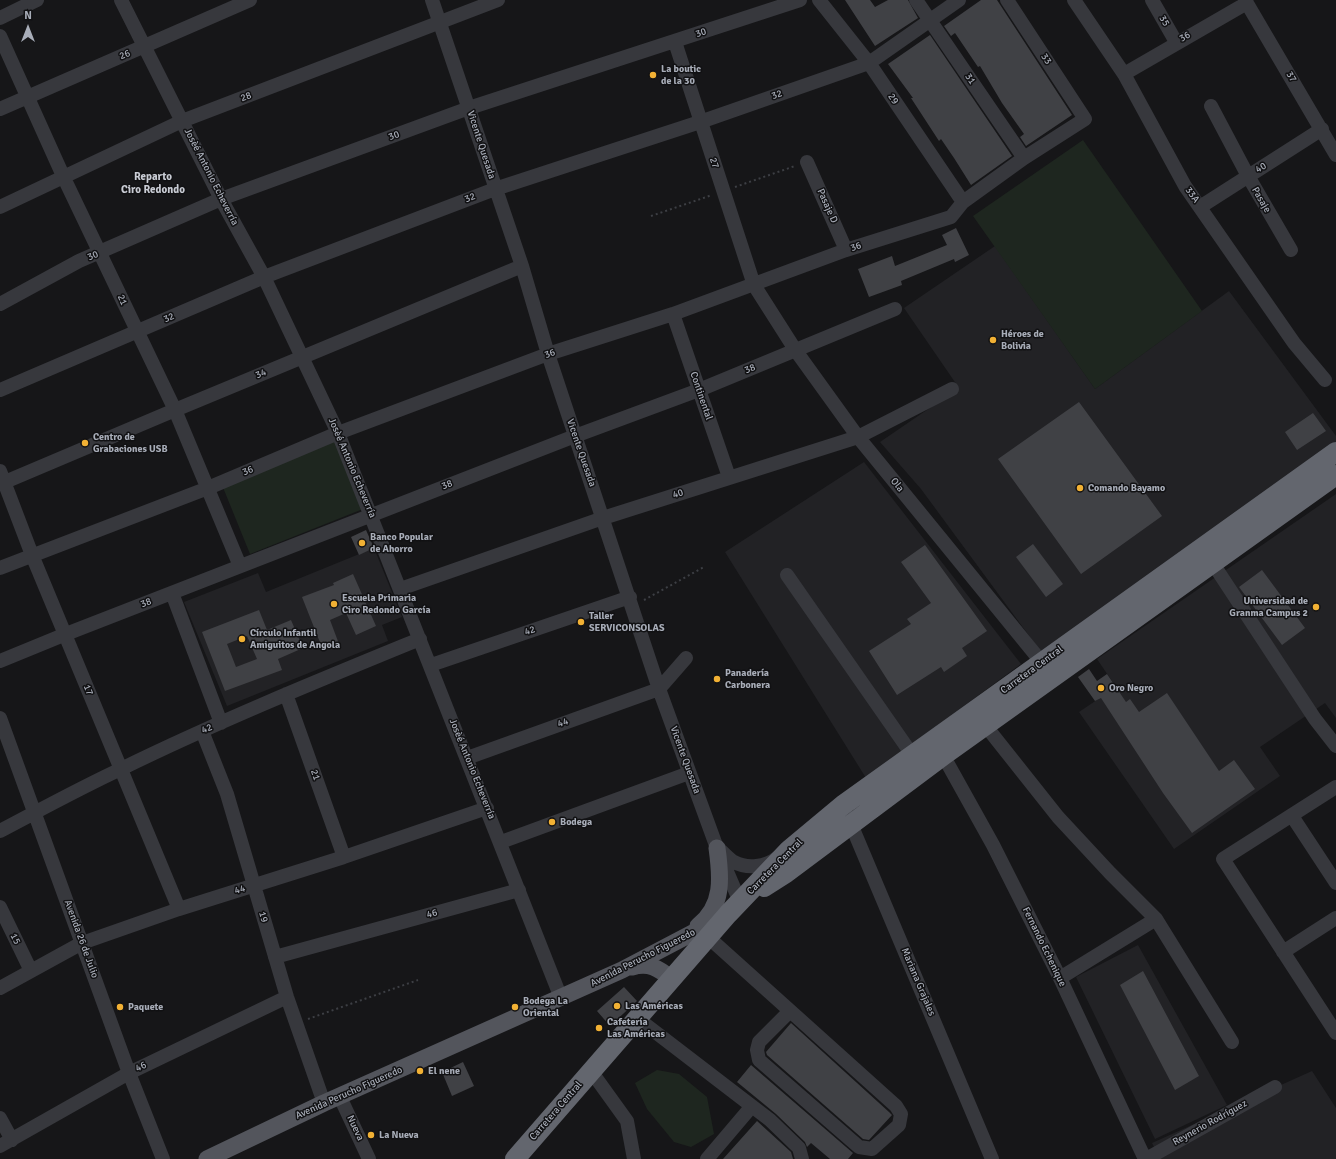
<!DOCTYPE html>
<meta charset="utf-8">
<style>
body{margin:0}
#map{position:relative;width:1336px;height:1159px;overflow:hidden;background:#161618;font-family:Signika,sans-serif}
canvas{display:block}
.north{position:absolute;left:8px;top:8px;width:40px;height:40px;-webkit-text-stroke:3px #111113;paint-order:stroke;rotate:0deg;font-size:11px;font-weight:700;line-height:16px;text-align:center;color:#a8adb8}
.north::after{content:'';display:block;margin:auto;width:14px;height:18px;background:#a8adb8;clip-path:polygon(50% 0,100% 100%,50% 72%,0 100%)}
</style>
<div id="map">
<canvas width="1336" height="1159"></canvas>
<div class="north">N</div>
</div>
<script>
const c = document.querySelector('canvas').getContext('2d');
c.lineJoin = 'round';
function paint(path, color) { c.fillStyle = color; c.fill(path, 'evenodd'); }
function stroke(path, color, width, dash) { c.strokeStyle = color; c.lineWidth = width; c.lineCap = dash ? 'butt' : 'round'; c.setLineDash(dash || []); c.stroke(path); }
function write(font, color, halo, rows, align = 'center') {
  c.font = font + ' Signika,sans-serif'; c.lineWidth = 3; c.setLineDash([]); c.textBaseline = 'middle'; c.strokeStyle = halo; c.fillStyle = color; for (const [text, x, y, turn = 0] of rows) {
    c.save(); c.translate(x, y); c.rotate((+turn || 0) * Math.PI / 180); c.textAlign = isNaN(turn) ? turn : align; if (halo) c.strokeText(text, 0, 0); c.fillText(text, 0, 0); c.restore();
  }
}
const built = new Path2D(`
 M995 246 1095 389 1229 291 1336 436V442L1044 656 921 489 880 442 959 388 904 308Z
 M864 462 1021 664 866 778 725 552Z
 M1336 494V718L1325 703 1260 747 1280 776 1174 849 1079 712 1116 687 1097 659Z
 M374 548 402 617 382 625 388 641 227 706 184 602 258 573 266 592Z
 M1138 945 1227 1105 1155 1139 1076 977Z
 M1312 1071 1336 1108V1159H1160L1152 1143Z`);
const green = new Path2D(`
 M1083 140 1202 311 1095 389 973 216Z
 M336 440 363 509 250 554 222 485Z
 M657 1070 679 1074 707 1097 714 1134 691 1147 674 1142 647 1109 635 1083Z`);
const building = new Path2D(`
 M845 0H870L875 7 888 0H908L918 18 875 46Z
 M981 0H997L1072 115 1026 146 1020 137 1024 134 1002 103 980 66 978 67 955 33 951 36 944 26Z
 M930 35 1012 156 971 185 954 158 941 139 939 141 911 98H913L888 64Z
 M956 228 969 255 955 262 954 259 901 281 902 285 869 297 858 269 892 256 895 266 947 245 942 235Z
 M1079 402 1162 516 1081 574 998 459Z
 M1313 413 1326 431 1297 450 1285 432Z
 M366 530 374 548 359 555 351 537Z
 M1033 544 1063 584 1046 597 1016 557Z
 M925 545 987 631 962 648 967 656 944 672 941 667 897 695 869 651 911 624 907 619 931 603 901 562Z
 M1262 570 1305 628 1282 645 1239 587Z
 M353 574 376 626 356 635 346 613 330 620 339 644 323 650 302 597 334 585 333 583Z
 M259 610 267 630 291 620 303 648 278 659 282 670 225 691 202 632ZM247 636 257 659 236 667 227 644Z
 M1089 669 1097 681 1107 674 1126 702 1130 699 1139 712 1167 693 1219 771 1234 760 1255 789 1192 833 1163 793 1101 698 1095 701 1078 677Z
 M1143 971 1199 1076 1175 1090 1120 985Z
 M624 987 637 1001 610 1026 597 1011Z
 M791 1023 889 1112 892 1115 869 1140 863 1139 767 1055 766 1052Z
 M463 1062 474 1086 452 1096 442 1072Z
 M751 1065 853 1153 848 1159H830L811 1143 807 1147 805 1142 776 1114 737 1082Z
 M757 1121 791 1152 793 1159H723Z`);
const path = new Path2D(`
 M735 187 795 166
 M651 216 712 195
 M644 600 704 567
 M308 1019 418 980`);
const minor = new Path2D(`
 M121 0 221 199 264 277 338 433 561 998
 M432 0 522 266 548 354 659 689 717 848 740 902
 M819 0 869 63 963 202
 M916 0 1024 158
 M1074 0 1124 74 1185 186 1294 343 1325 380
 M1152 0 1176 42
 M1245 0 1336 155
 M0 18 37 0
 M0 36 64 178 175 410 240 566
 M675 42 754 285 796 351 858 437 1048 670
 M1124 74 1247 3
 M1211 106 1248 176 1291 250
 M0 109 250 0
 M807 162 846 250
 M0 207 182 121 498 0
 M1200 207 1322 129
 M0 304 79 261 221 199 469 108 800 0
 M673 314 729 477
 M0 390 264 277 495 189 700 122 869 63 959 0
 M0 471 32 555 179 909
 M0 484 175 410 522 266
 M1208 556 1315 719 1336 746
 M0 568 208 488 338 433 548 354 673 314 846 250 951 217 963 202 1024 158 1085 119 1007 0
 M787 575 913 756
 M400 589 603 518 858 437 952 389
 M172 593 221 723
 M0 661 66 634 575 436 699 390 895 309
 M431 665 630 597
 M286 694 344 857
 M0 718 129 1073 163 1159
 M985 725 1058 817 1110 873 1156 919 1232 1042
 M202 731 227 794 287 997 324 1103
 M939 748 993 845 1060 978 1145 1159
 M467 758 659 689 686 658
 M1336 787 1223 859 1336 1033
 M1292 816 1336 883
 M848 817 992 1159
 M0 831C40 810 80 788 121 769 219 721 320 680 420 639
 M501 842 689 773
 M719 849C724 853 729 859 734 862 747 869 766 867 777 858
 M0 907 31 971
 M708 937 896 1106 901 1114 899 1125 872 1149 859 1147 759 1060 757 1050 759 1042 790 1011
 M1283 952 1336 918
 M275 957 519 890
 M1060 978 1156 919
 M0 988 82 943 179 909 344 857 487 808
 M637 1018 770 1120 799 1148 802 1159
 M591 1071 627 1121 634 1159
 M340 1097 369 1159
 M0 1118 12 1140
 M0 1146 129 1073 287 997
 M707 1159 752 1106
 M1146 1159 1275 1087`);
const major = new Path2D(`
 M698 926C724 906 721 877 717 848
 M632 967C649 962 658 968 672 979
 M207 1159 324 1103 622 970 723 917`);
const highway = new Path2D(`
 M764 887 786 873 944 755 1336 475
 M515 1159 728 914 789 850 843 805 1336 452`);
const markers = [
 [653,75,4,"#f2b134"],
 [993,340,4,"#f2b134"],
 [85,443,4,"#f2b134"],
 [1080,488,4,"#f2b134"],
 [362,543,4,"#f2b134"],
 [334,604,4,"#f2b134"],
 [1316,607,4,"#f2b134"],
 [581,622,4,"#f2b134"],
 [242,639,4,"#f2b134"],
 [717,679,4,"#f2b134"],
 [1101,688,4,"#f2b134"],
 [552,822,4,"#f2b134"],
 [617,1006,4,"#f2b134"],
 [120,1007,4,"#f2b134"],
 [515,1007,4,"#f2b134"],
 [599,1028,4,"#f2b134"],
 [420,1071,4,"#f2b134"],
 [371,1135,4,"#f2b134"]
];
const streetNames = [
 ["35",1164,21,61],
 ["30",701,33,-18],
 ["36",1185,37,-29],
 ["26",125,55,-23],
 ["33",1046,59,57],
 ["37",1291,77,59],
 ["31",970,79,56],
 ["32",777,95,-19],
 ["28",246,97,-21],
 ["29",893,99,56],
 ["30",394,136,-20],
 ["Vicente Quesada",481,145,72],
 ["27",714,163,72],
 ["40",1261,168,-32],
 ["Josèé Antonio Echeverría",211,177,63],
 ["33A",1192,195,54],
 ["32",470,198,-21],
 ["Pasaje",1261,200,60],
 ["Pasaje D",827,206,66],
 ["36",856,247,-18],
 ["30",93,256,-23],
 ["21",122,300,66],
 ["32",169,318,-24],
 ["36",550,354,-19],
 ["38",750,369,-22],
 ["34",261,374,-22],
 ["Continental",701,396,71],
 ["Vicente Quesada",581,453,71],
 ["Josèé Antonio Echeverría",352,468,67],
 ["36",248,471,-23],
 ["38",447,485,-21],
 ["Ola",897,485,51],
 ["40",678,494,-18],
 ["38",146,603,-21],
 ["42",530,631,-19],
 ["Carretera Central",1032,670,-36],
 ["17",88,690,68],
 ["44",563,723,-20],
 ["42",207,729,-23],
 ["Vicente Quesada",685,760,70],
 ["Josèé Antonio Echeverría",472,769,68],
 ["21",315,775,71],
 ["Carretera Central",775,867,-45],
 ["44",240,890,-17],
 ["46",432,914,-15],
 ["19",263,917,74],
 ["15",15,939,64],
 ["Avenida 26 de Julio",81,939,70],
 ["Fernando Echenique",1044,947,64],
 ["Avenida Perucho Figueredo",643,958,-27],
 ["Mariana Grajales",918,982,67],
 ["46",141,1067,-26],
 ["Avenida Perucho Figueredo",349,1093,-24],
 ["Carretera Central",556,1111,-49],
 ["Reynerio Rodríguez",1210,1123,-29],
 ["Nueva",355,1128,65]
];
const poiNames = [
 ["La boutic",661,69],
 ["de la 30",661,81],
 ["Héroes de",1001,334],
 ["Bolivia",1001,346],
 ["Centro de",93,437],
 ["Grabaciones USB",93,449],
 ["Comando Bayamo",1088,488],
 ["Banco Popular",370,537],
 ["de Ahorro",370,549],
 ["Escuela Primaria",342,598],
 ["Ciro Redondo García",342,610],
 ["Universidad de",1308,601,"right"],
 ["Granma Campus 2",1308,613,"right"],
 ["Taller",589,616],
 ["SERVICONSOLAS",589,628],
 ["Círculo Infantil",250,633],
 ["Amiguitos de Angola",250,645],
 ["Panadería",725,673],
 ["Carbonera",725,685],
 ["Oro Negro",1109,688],
 ["Bodega",560,822],
 ["Bodega La",523,1001],
 ["Oriental",523,1013],
 ["Las Américas",625,1006],
 ["Paquete",128,1007],
 ["Cafetería",607,1022],
 ["Las Américas",607,1034],
 ["El nene",428,1071],
 ["La Nueva",379,1135]
];
const neighbourhoodNames = [
 ["Reparto",153,177],
 ["Ciro Redondo",153,190]
];
paint(built, '#222225');
paint(green, '#1e261f');
paint(building, '#404145');
stroke(path, '#3d3f44', 2, [2, 3]);
stroke(minor, '#37383d', 14);
stroke(major, '#53555c', 17);
stroke(highway, '#63666e', 20);
for (const [x, y, r, color] of markers) { const dot = new Path2D(); dot.arc(x, y, r, 0, 2 * Math.PI); c.fillStyle = color; c.fill(dot); stroke(dot, '#111113', 1.5); }
write('10px', '#a8adb8', '#111113', streetNames);
write('bold 10px', '#a8adb8', '#111113', poiNames, 'left');
write('bold 11px', '#c9ccd4', '#111113', neighbourhoodNames);
</script>
